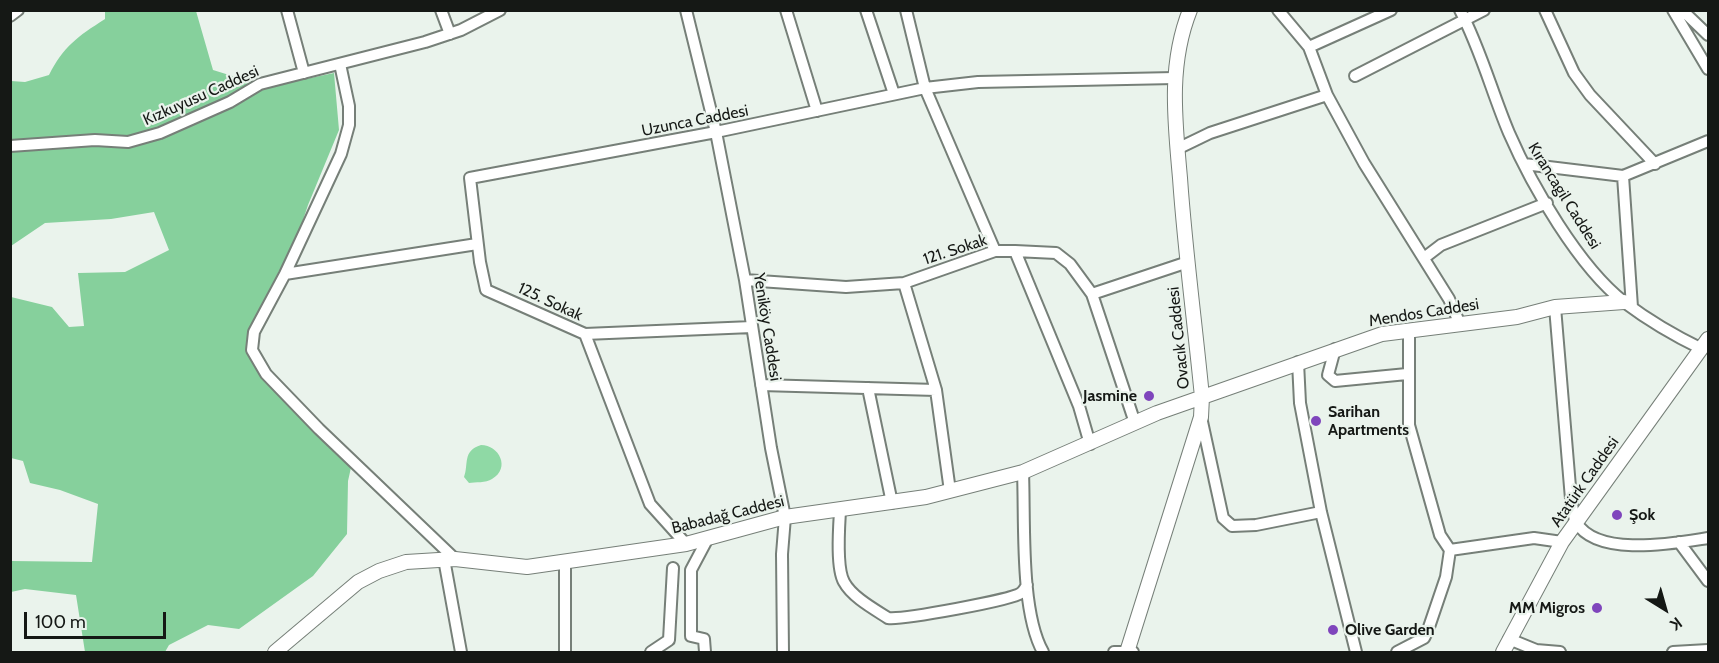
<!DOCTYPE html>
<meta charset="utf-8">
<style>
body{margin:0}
#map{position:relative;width:1719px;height:663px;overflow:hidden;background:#eaf3ec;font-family:Cabin,sans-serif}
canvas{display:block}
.frame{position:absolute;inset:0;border:12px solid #151815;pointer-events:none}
.north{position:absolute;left:1635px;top:579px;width:60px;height:60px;-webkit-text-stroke:4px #eaf3ec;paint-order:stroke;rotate:143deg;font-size:16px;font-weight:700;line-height:24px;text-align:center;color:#151815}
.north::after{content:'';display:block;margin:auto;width:21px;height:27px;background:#151815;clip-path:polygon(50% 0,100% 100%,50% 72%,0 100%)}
.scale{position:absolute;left:24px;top:612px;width:142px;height:27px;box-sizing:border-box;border:3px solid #151815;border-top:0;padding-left:8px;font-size:18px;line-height:21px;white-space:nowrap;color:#151815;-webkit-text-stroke:4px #eaf3ec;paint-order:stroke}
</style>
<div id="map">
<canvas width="1719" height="663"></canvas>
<div class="frame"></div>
<div class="north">K</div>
<div class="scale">100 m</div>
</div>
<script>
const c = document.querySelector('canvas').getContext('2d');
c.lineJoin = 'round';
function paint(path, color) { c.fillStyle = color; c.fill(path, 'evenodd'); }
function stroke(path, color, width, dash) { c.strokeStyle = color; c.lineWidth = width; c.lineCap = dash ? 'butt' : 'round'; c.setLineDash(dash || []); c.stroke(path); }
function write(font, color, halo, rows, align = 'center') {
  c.font = font + ' Cabin,sans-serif'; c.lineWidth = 4.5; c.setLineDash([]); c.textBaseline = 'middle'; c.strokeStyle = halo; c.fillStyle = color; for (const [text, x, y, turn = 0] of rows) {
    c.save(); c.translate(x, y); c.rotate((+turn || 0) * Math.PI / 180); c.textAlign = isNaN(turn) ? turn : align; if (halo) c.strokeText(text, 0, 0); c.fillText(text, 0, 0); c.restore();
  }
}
const forest = new Path2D(`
 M105 11H196L213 70 268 87 334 73 339 130 308 205 285 274 254 332 259 363 352 463 348 481 347 534 313 576 239 629 208 625 169 645 165 652H85L76 595 25 589 11 592V561L92 562 98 504 60 490 30 483 23 461 11 458V297L52 307 69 327 84 326 78 273 125 272 169 250 154 212 111 219 45 223 11 246V81L25 82 49 75C64 46 77 37 105 19Z`);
const water = new Path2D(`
 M481 445C499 445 511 468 492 479 486 483 475 482 469 483L464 477C469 464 462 451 481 445Z`);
const minor = new Path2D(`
 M287 10 304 73
 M441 10 450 34
 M686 10 716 132 745 280 771 448 785 517 782 554 783 652
 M786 10 817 111
 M866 10 894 94
 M906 10 925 88 995 251
 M1278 10 1309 47 1327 95 1364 163 1449 299 1459 322
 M1460 10C1481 50 1492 93 1509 133 1532 186 1579 267 1624 302 1648 320 1675 336 1702 349
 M1545 10 1574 73 1590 95 1655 164
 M1673 10 1708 69
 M1682 10 1708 35
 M10 16 18 10
 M1309 47 1391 10
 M340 64 349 106V125L341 154 285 274 254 332 252 350 266 374 319 429 455 559
 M1355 76 1484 10
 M10 146 95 140 128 142 160 133 230 102 260 84 425 42 461 30 500 10
 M1177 149 1210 133 1327 95
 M1524 164 1623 176 1708 141
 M1623 176 1632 307
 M1015 251 1079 406 1090 444
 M1424 258 1441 245 1547 203
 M285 274 477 244
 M745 280 846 287 904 283 995 251H1015L1056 253 1070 264 1092 294 1188 262
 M904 283 936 390 950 491
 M1092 294 1135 423
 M1555 307 1571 499C1573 506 1573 517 1576 522 1597 558 1675 543 1708 538
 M752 327 585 334 486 290 480 262 470 178 716 132 925 88 978 82 1175 78
 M1409 330V425L1440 535 1450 550
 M585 334 650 504 686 544
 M1335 349 1328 375 1335 381 1407 374
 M1298 362 1300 403 1321 512 1356 652
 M761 385 936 390
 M868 388 892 503
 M1201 417 1223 518 1232 526 1256 525 1321 512
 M1023 472C1025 522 1020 611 1043 652
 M840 511C839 528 836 568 844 582 852 597 874 609 888 618 902 620 1012 600 1021 593 1024 591 1025 588 1027 585
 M1679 542 1708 581
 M444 559 461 652
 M1509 639 1536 650 1560 652
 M565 652V562
 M651 652 669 640 673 568
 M705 652 704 639 691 636V570L708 538
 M1114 652H1133
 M1397 652 1424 638 1428 630 1446 577 1450 550 1534 538 1562 542
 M1673 652 1708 650`);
const major = new Path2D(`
 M275 652 358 582 379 571 406 562 455 559 527 567 686 544 785 517 926 497 1023 472 1157 413 1382 334 1517 317 1555 307 1624 302
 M1127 652 1201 417 1202 397C1195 324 1185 251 1180 178 1175 121 1168 65 1190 10
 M1503 652 1562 542 1708 339`);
const markers = [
 [1149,396,6,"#7f45bc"],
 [1316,421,6,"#7f45bc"],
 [1617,515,6,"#7f45bc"],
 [1597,608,6,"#7f45bc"],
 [1333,630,6,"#7f45bc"]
];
const streetNames = [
 ["Kızkuyusu Caddesi",201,96,-24],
 ["Uzunca Caddesi",695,121,-11],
 ["Kırancagil Caddesi",1564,196,58],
 ["121. Sokak",955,250,-18],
 ["125. Sokak",550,302,25],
 ["Mendos Caddesi",1424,313,-9],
 ["Yeniköy Caddesi",767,327,81],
 ["Ovacık Caddesi",1179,338,-96],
 ["Atatürk Caddesi",1585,482,-55],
 ["Babadağ Caddesi",728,515,-14]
];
const poiNames = [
 ["Jasmine",1137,396,"right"],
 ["Sarihan",1328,412],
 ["Apartments",1328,430],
 ["Şok",1629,515],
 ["MM Migros",1585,608,"right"],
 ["Olive Garden",1345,630]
];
paint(forest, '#86d09c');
paint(water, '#8fd9a5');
stroke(minor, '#767f78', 14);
stroke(major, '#767f78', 16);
stroke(minor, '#fff', 10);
stroke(major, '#fff', 14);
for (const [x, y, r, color] of markers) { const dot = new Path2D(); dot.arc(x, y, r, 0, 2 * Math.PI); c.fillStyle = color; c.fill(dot); stroke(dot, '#eaf3ec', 2); }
write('16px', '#151815', '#eaf3ec', streetNames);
write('bold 16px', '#151815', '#eaf3ec', poiNames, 'left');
</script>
